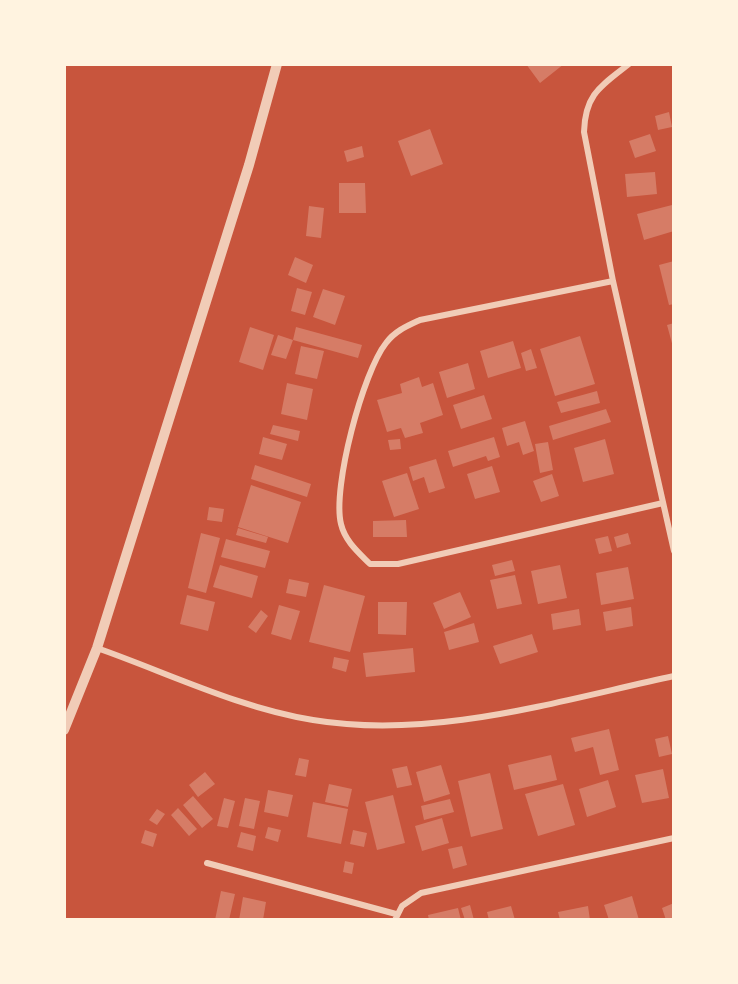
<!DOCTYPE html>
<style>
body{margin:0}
#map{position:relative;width:738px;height:984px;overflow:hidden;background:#c8553d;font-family:Montserrat,sans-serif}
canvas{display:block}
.frame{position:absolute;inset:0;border:66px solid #fff3e0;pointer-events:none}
</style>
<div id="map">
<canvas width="738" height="984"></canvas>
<div class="frame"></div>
</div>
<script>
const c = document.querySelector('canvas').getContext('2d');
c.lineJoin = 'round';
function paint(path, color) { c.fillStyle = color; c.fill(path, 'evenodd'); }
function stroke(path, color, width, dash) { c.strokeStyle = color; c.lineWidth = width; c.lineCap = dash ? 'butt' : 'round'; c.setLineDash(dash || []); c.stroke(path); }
const building = new Path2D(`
 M526 64H564L540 83Z
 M669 112 672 127 658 130 655 116Z
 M430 129 443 164 411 176 398 141Z
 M650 134 656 151 635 158 629 141Z
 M362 146 364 157 347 162 344 151Z
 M655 172 657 194 627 197 625 174Z
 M339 183H365L366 213H339Z
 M672 205 674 231 644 240 637 214Z
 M309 206 324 208 321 238 306 236Z
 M295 257 313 265 306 283 288 275Z
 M674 261V304L669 305 659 265Z
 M297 288 312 292 305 315 291 311Z
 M323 289 345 296 335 325 313 317Z
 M674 323V347H673L667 325Z
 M250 327 274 335 263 370 239 362Z
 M296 327 362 345 358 358 293 340Z
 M278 335 293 340 286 359 271 355Z
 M580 336 595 384 555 396 540 349Z
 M513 341 521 368 488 378 480 351Z
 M301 346 324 351 317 379 295 374Z
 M531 349 537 368 526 371 521 353Z
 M468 363 475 389 447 398 439 372Z
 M419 377 422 387 433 383 443 415 420 423 423 433 405 438 401 428 387 432 377 400 402 393 400 384Z
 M287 383 313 389 307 420 281 414Z
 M597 391 600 403 561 413 557 402Z
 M484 395 492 419 461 429 453 405Z
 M606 409 611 422 553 440 549 426Z
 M525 421 534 451 523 455 519 442 507 446 502 428Z
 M273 425 300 431 298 441 270 434Z
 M263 437 287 444 282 460 259 454Z
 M494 437 500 457 488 461 486 456 453 467 448 451Z
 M400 439 401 449 390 450 388 440Z
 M605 439 614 474 583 482 574 448Z
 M548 442 553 470 540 473 535 444Z
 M436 459 445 488 429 493 424 477 413 481 409 467Z
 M255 465 311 484 307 497 251 479Z
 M492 466 500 492 475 499 467 474Z
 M407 473 419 509 394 517 382 481Z
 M552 474 559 496 541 502 533 481Z
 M251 485 301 502 288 543 238 527Z
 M209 507 224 509 222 522 207 520Z
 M406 520 407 537H373V521Z
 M238 528 268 537 266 543 236 535Z
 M201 533 220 538 206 593 188 588Z
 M628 533 631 544 617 548 614 537Z
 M608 536 612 551 599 554 595 539Z
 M226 539 270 551 265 568 221 557Z
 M512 560 515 571 495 576 492 565Z
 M220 565 258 576 252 598 213 587Z
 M560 565 567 598 538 604 531 571Z
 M628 567 634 599 601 605 596 573Z
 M515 575 522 604 497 609 490 580Z
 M289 579 309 583 306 597 286 593Z
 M324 585 365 596 350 652 309 642Z
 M460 592 471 617 444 629 433 603Z
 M187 595 215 602 208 631 180 624Z
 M378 602H407L406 635 378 634Z
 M279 605 300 611 291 640 271 634Z
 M631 607 633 626 606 631 603 612Z
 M579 609 581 625 553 630 551 614Z
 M261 610 268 616 256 633 248 627Z
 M474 623 479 642 449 650 444 632Z
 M532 634 538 652 500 664 493 646Z
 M413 648 415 672 366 677 363 653Z
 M334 657 349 660 346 672 332 668Z
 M609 729 619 770 600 775 593 747 575 752 571 738Z
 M668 736 672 754 659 757 655 739Z
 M551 755 557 780 514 790 508 765Z
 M299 758 309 760 306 777 295 775Z
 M441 765 450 794 424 802 416 772Z
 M407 766 412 785 397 788 392 769Z
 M663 769 669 798 642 803 635 775Z
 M205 772 215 784 198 797 189 785Z
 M490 773 503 829 471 837 458 781Z
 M608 780 616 807 587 817 579 789Z
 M329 784 352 789 348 807 325 802Z
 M563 784 575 825 538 836 525 794Z
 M268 790 293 795 288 817 264 812Z
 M393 795 405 843 377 850 365 802Z
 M193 796 213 819 202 828 183 805Z
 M224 798 235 801 228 828 217 826Z
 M245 798 260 801 254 829 239 826Z
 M450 799 454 812 424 820 421 806Z
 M313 802 348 809 341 844 307 837Z
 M178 808 197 829 189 836 171 815Z
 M157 809 165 814 157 825 149 820Z
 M442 818 449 843 422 851 415 826Z
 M268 827 281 830 278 842 265 838Z
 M145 830 157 834 153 847 141 843Z
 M353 830 367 833 364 847 350 844Z
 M241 832 256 836 253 851 237 847Z
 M462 846 467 865 453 869 448 849Z
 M345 861 354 863 352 874 343 872Z
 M221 891 235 894 229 920H215Z
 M632 896 639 920H609L604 905Z
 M243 897 266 902 263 920H239Z
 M674 903V920H666L662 908Z
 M470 905 474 920H465L461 908Z
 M511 906 515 920H489L487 912Z
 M588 906 590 920H560L558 912Z
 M458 908 461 920H429L428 915Z`);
const minor = new Path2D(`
 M629 64C601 86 585 94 584 132L613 281 674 551
 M613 281 420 320C407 326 395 331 386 343 363 372 332 488 341 524 345 541 358 552 370 564H398L663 503
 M97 648C168 673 239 708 313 720 433 740 557 701 674 676
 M207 863 396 914
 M395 920 402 906 421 893 674 838`);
const tertiary = new Path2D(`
 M64 730 97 648 249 165 277 64`);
paint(building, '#d67c66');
stroke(minor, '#f1ccb7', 6);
stroke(tertiary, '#f1ccb7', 10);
</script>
